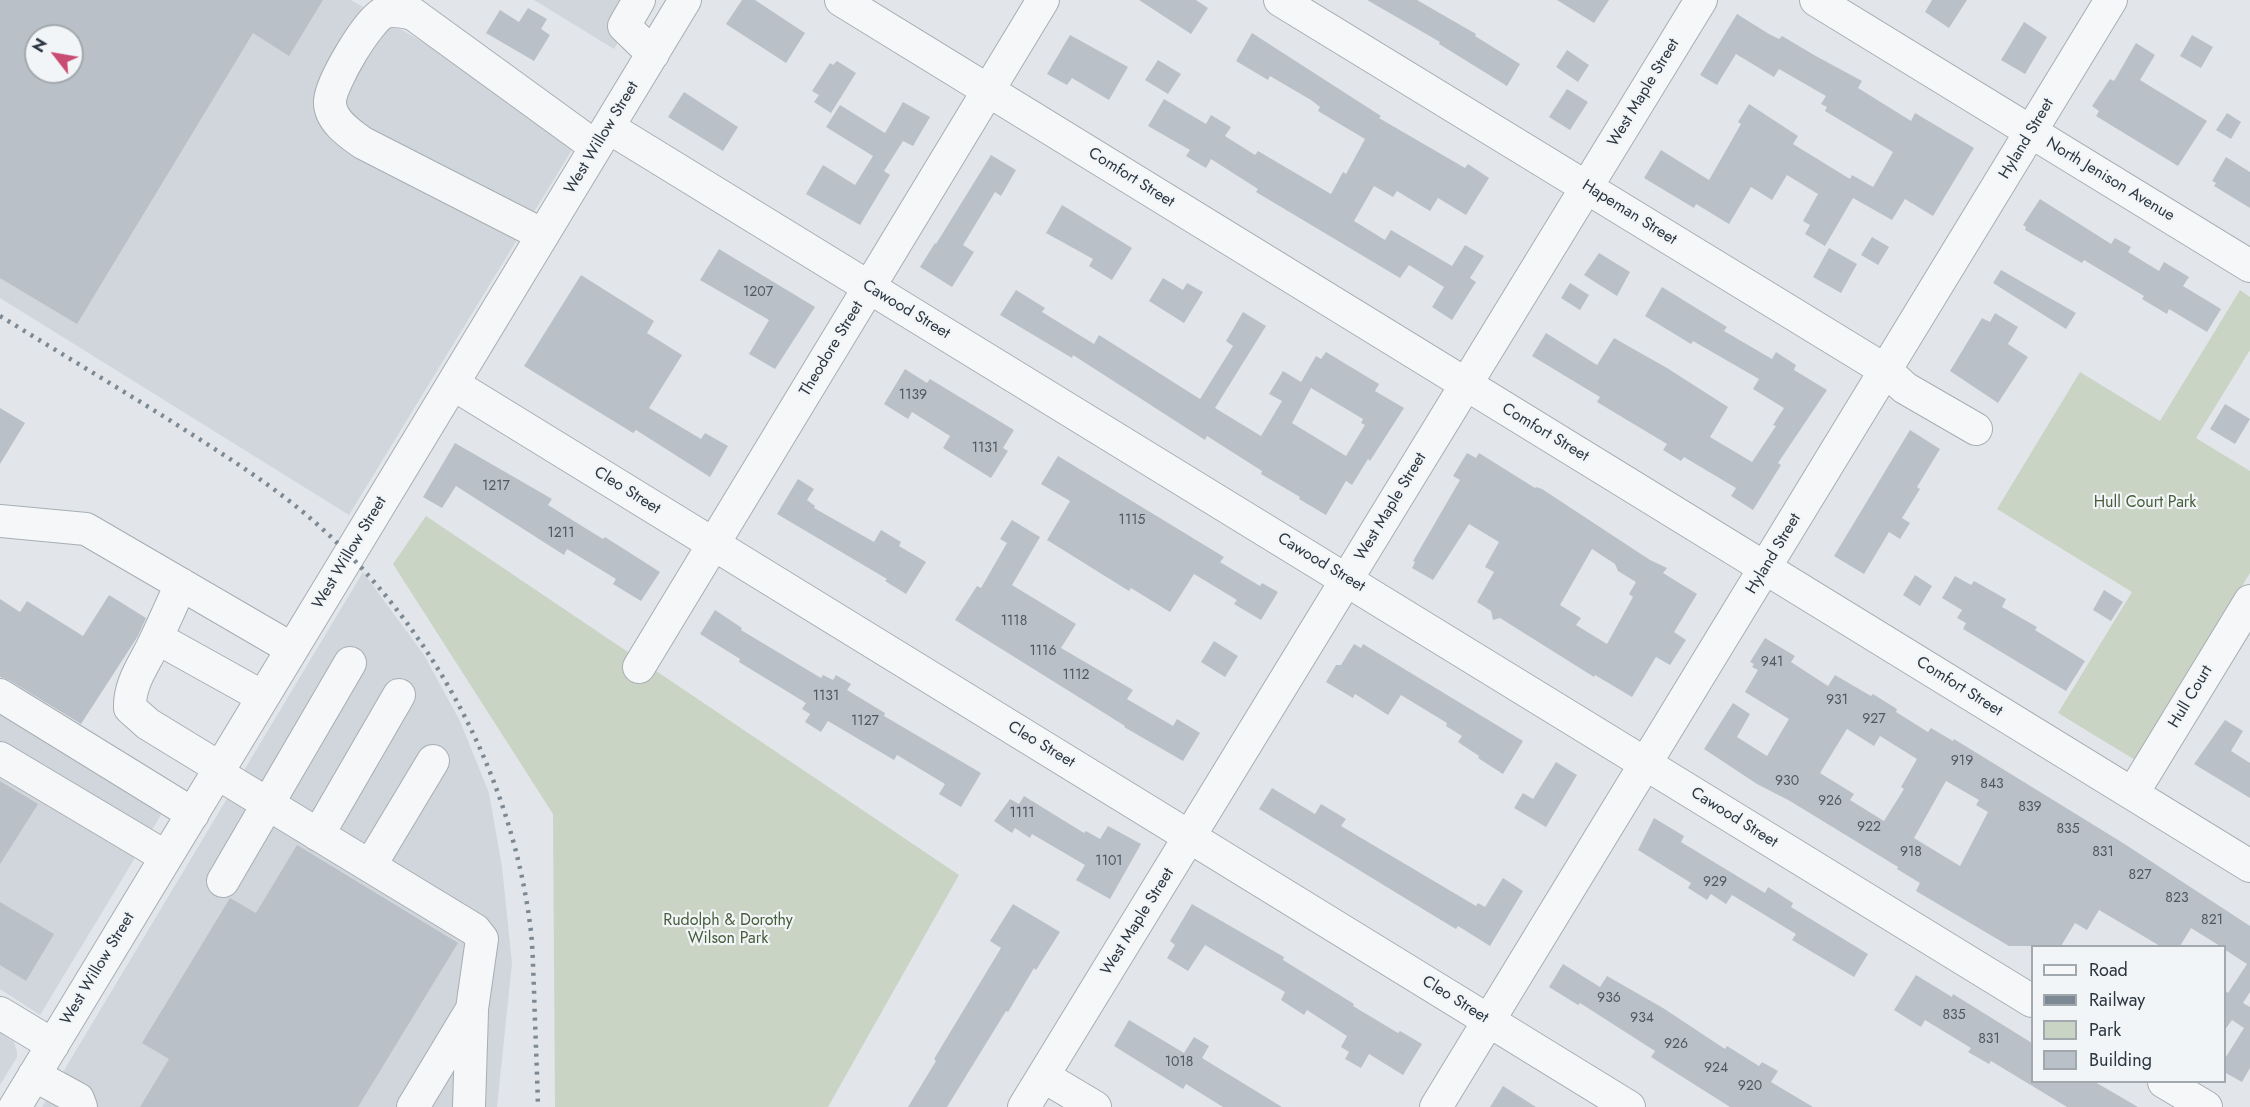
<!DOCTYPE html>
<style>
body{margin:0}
#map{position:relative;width:2250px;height:1107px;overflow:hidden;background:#e2e6ea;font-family:Jost,sans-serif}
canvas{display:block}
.legend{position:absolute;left:2031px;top:945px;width:195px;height:138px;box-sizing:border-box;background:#f2f5f7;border:2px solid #a2a9ae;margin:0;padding:8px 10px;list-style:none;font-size:18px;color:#2b3641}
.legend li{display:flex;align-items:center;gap:12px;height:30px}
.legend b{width:30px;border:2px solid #a2a9ae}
.north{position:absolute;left:24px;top:24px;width:60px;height:60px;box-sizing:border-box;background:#f2f5f7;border:2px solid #a2a9ae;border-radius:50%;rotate:301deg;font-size:16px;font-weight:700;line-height:24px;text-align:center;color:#2b3641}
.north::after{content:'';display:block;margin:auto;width:21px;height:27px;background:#c94d72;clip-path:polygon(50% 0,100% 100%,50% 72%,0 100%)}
</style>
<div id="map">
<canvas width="2250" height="1107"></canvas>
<ul class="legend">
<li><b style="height:8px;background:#f5f7f8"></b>Road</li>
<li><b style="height:8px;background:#7c8893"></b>Railway</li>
<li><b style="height:16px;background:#cad4c4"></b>Park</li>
<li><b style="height:16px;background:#bac0c7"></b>Building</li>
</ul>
<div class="north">N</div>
</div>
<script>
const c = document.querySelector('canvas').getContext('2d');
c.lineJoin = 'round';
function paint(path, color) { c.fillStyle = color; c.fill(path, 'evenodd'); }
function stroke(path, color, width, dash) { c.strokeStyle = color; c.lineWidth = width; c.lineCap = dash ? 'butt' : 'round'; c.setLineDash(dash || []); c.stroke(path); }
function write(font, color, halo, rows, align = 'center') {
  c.font = font + ' Jost,sans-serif'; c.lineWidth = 4.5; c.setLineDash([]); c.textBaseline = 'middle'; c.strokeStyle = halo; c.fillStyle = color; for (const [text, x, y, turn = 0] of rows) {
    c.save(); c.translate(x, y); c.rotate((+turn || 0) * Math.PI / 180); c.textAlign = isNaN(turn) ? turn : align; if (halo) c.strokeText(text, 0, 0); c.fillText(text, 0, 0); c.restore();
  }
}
const built = new Path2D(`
 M0 0H351L581 135 349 515 0 298ZM36 36H72V72H36Z
 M534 0H644L614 49Z
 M363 572 424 655 460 721 489 793 502 867 512 963 497 1107H42Z
 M0 681 176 790 40 1015 0 989Z
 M0 1032 14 1042 17 1052V1057L0 1085Z`);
const green = new Path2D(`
 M2240 290 2250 297V350L2196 438 2250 471V573L2135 760 2058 713 2132 592 1997 509 2080 372 2160 421Z
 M426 516 959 875 828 1107H555L553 814 393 564Z`);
const building = new Path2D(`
 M0 0H323L289 56 253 33 77 324 0 278ZM36 36H72V72H36Z
 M742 0H755L805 33 786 63 726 24Z
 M1139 0H1196L1208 8 1191 34Z
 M1367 0H1417L1476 34 1475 36 1520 64 1507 86 1439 44 1440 42Z
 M1557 0H1609L1594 23Z
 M1932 0H1967L1949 28 1925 12Z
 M528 8 547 19 541 29 550 35 534 61 486 33 500 10 519 22Z
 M1737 14 1769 34 1779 39 1782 36 1814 55 1862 81 1858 88 1911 121 1915 113 1974 148 1933 216 1905 199 1892 220 1853 198 1825 246 1805 234 1810 225 1803 221 1818 194 1787 175 1772 200 1751 187 1729 224 1696 204 1694 208 1644 178 1661 150 1709 180 1741 124 1738 122 1749 104 1798 136 1793 144 1850 179 1852 175 1873 187 1893 152 1825 111 1827 107 1821 104 1826 96 1779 69 1774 77 1736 54 1717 85 1700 75Z
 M2024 22 2047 37 2025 74 2001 60Z
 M1252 33 1381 116 1379 118 1465 168 1468 164 1489 178 1466 215 1438 198 1430 211 1397 191 1393 197 1374 186 1354 221 1385 240 1391 230 1452 266 1465 245 1484 256 1470 278 1476 282 1452 320 1432 307 1444 287 1409 265 1400 278 1256 192 1258 189 1211 159 1206 168 1186 156 1190 150 1148 126 1164 99 1206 124 1211 115 1231 127 1225 136 1255 155 1258 151 1331 194 1343 172 1346 174 1365 139 1318 111 1320 107 1311 100 1270 76 1268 80 1236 61Z
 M1070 35 1128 67 1109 100 1072 78 1067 85 1047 74Z
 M2192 35 2213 47 2201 68 2180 56Z
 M2136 43 2155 55 2140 80 2207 121 2178 166 2096 116 2099 111 2092 106 2110 79 2114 81Z
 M1567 50 1589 65 1578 82 1556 67Z
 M1158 60 1181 74 1168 94 1145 80Z
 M837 61 856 73 831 113 814 102 819 95 812 91 830 63 833 65Z
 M1567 89 1588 102 1570 130 1549 117Z
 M684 92 738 127 723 151 668 117Z
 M903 102 930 117 913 146 903 141 884 171 890 175 860 225 806 194 823 165 855 185 873 156 826 127 840 105 885 133Z
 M2227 113 2241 122 2231 139 2216 130Z
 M991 155 1016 170 1001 196 995 192 963 245 974 252 952 287 920 267 935 243 936 244Z
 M2226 157 2250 172V208L2214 186 2216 183 2212 181Z
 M2040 199 2108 242 2111 244 2115 238 2131 247 2128 252 2159 271 2164 262 2189 277 2183 286 2221 309 2207 332 2169 309 2167 314 2142 299 2144 296 2084 260 2082 263 2025 230 2026 227 2023 225Z
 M1062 205 1132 248 1112 280 1089 266 1093 259 1046 233Z
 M1872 237 1889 247 1878 265 1861 255Z
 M1829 248 1857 264 1841 293 1813 277Z
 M719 249 815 307 775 369 749 354 769 320 700 280Z
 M1599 253 1630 272 1617 296 1584 275Z
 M2001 270 2076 313 2066 329 1993 283Z
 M581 275 654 321 647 333 682 355 649 408 701 439 705 433 728 446 710 477 636 430 633 433 524 366Z
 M1163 278 1183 290 1187 283 1203 292 1184 323 1149 301Z
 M1570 283 1589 295 1580 310 1561 298Z
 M1662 287 1727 327 1724 331 1772 359 1776 352 1796 365 1794 370 1827 390 1778 463 1781 465 1753 510 1731 496 1736 488 1684 457 1681 461 1663 450 1667 444 1597 402 1600 397 1532 356 1546 333 1597 365 1614 338 1667 368 1728 407 1710 437 1752 462 1776 426 1773 425 1784 408 1753 389 1759 379 1693 341 1691 344 1645 316Z
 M1016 290 1045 308 1042 312 1094 344 1099 335 1200 399 1233 346 1226 341 1243 312 1266 326 1215 408 1261 436 1282 401 1269 394 1283 371 1311 388 1292 423 1346 456 1365 425 1361 423 1363 419 1301 382 1316 356 1321 359 1326 352 1379 384 1375 391 1404 408 1370 461 1368 459 1352 485 1346 481 1326 515 1299 499 1300 497 1261 474 1262 471 1207 436 1205 440 1073 355 1072 358 1000 315Z
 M1995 313 2018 327 2008 344 2028 357 1998 403 1950 371 1982 318 1990 322Z
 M905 369 927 383 930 379 1014 430 1003 448 1008 451 991 478 943 448 950 436 912 412 908 419 884 404Z
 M2225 404 2250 419 2235 444 2210 429Z
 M0 408 25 423 0 464Z
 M1910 430 1940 449 1917 487 1920 489 1902 518 1910 523 1900 539 1889 532 1864 574 1834 556Z
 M455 443 552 499 548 505 603 539 605 537 660 572 641 601 613 584 616 579 567 549 564 555 456 486 442 508 423 497Z
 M1467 453 1476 458 1479 453 1535 488 1536 487 1542 489 1650 560 1667 568 1663 573 1697 594 1674 632 1686 640 1670 665 1656 657 1632 697 1595 675 1594 677 1500 618 1493 620 1491 611 1477 602 1494 572 1485 567 1499 542 1469 524 1433 580 1412 568 1415 562 1413 561 1460 480 1453 476ZM1592 549 1615 564 1618 571 1636 582 1629 594 1633 597 1607 644 1576 625 1581 618 1560 605Z
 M1058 456 1224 557 1220 562 1260 586 1262 583 1278 592 1261 620 1234 604 1237 600 1194 574 1170 612 1131 588 1129 591 1047 540 1070 501 1041 484Z
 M798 479 814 489 807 500 815 506 814 508 874 542 881 530 901 542 899 546 926 562 906 594 885 581 887 579 777 514Z
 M1012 520 1040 537 1012 585 1076 624 1061 648 1133 690 1127 699 1173 726 1177 719 1200 733 1183 761 1124 727 1125 726 955 620 977 586 981 588 1007 543 1000 539Z
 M1915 575 1932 586 1920 606 1903 595Z
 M1955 576 1971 585 1974 581 2006 599 2002 607 2037 627 2035 630 2085 661 2066 691 1963 629 1966 623 1957 618 1962 610 1942 598Z
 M2104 590 2123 602 2111 621 2093 610Z
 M109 595 146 618 138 636 81 724 9 680 0 677V599L20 612 27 601 83 636Z
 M715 610 742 628 741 630 821 678 823 675 833 680 836 675 851 684 847 690 885 713 884 716 981 773 961 807 939 794 945 784 897 755 894 760 828 721 821 732 805 722 810 714 802 709 806 703 739 662 740 659 700 634Z
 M1765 638 1795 656 1791 662 1828 686 1835 675 1871 696 1873 694 1897 709 1896 712 1928 732 1931 728 1953 741 1954 739 2123 843 2250 926V992L2243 1003 2250 1007V1068L2242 1082 2224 1072V1060L2244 1028 2232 1020 2224 1031V990L2228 993 2247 964 2224 949V946H2220L2191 928 2180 946H2160L2099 910 2087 930 2075 923 2061 946H2009L1916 891 1920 883 1897 869 1898 867 1790 801 1757 784 1704 749 1733 703 1750 714 1737 737 1767 756 1789 719 1745 692 1758 670 1752 667 1754 664 1750 662ZM1847 729 1874 746 1880 736 1917 759 1901 787 1904 789 1884 821 1850 800 1854 794 1820 773ZM1946 781 1979 800 1976 805 1988 812 1960 866 1914 838Z
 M1214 641 1238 656 1225 677 1201 662Z
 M1354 644 1361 648 1363 644 1523 741 1503 774 1478 758 1479 756 1458 742 1462 736 1446 726 1447 723 1401 695 1388 715 1355 694 1353 698 1326 682 1336 665H1341Z
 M2225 720 2243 731 2231 751 2250 763V798L2194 764Z
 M1556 762 1577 775 1546 827 1514 808 1523 793 1533 799Z
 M0 781 38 804 0 864Z
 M1272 788 1315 814 1321 804 1346 819 1341 826 1476 906 1478 903 1485 907 1503 878 1523 891 1490 946 1458 926 1456 929 1431 914 1259 809Z
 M1024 796 1084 833 1086 831 1100 839 1108 826 1141 844 1110 899 1076 880 1085 865 1032 834 1030 838 1015 828 1012 833 994 821 1010 799 1019 804Z
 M1654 818 1684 836 1681 842 1765 893 1768 887 1793 903 1791 907 1868 954 1854 977 1792 940 1796 934 1732 895 1726 904 1711 894 1707 900 1688 888 1691 883 1638 850Z
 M297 845 458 943 358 1107H140L169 1059 142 1043 230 898 256 913Z
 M0 902 54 934 26 981 0 965Z
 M1013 904 1060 932 1036 970 1034 968 1008 1012 1006 1011 947 1107H908L936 1061 934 1059 1001 948 990 941Z
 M1192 904 1284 957 1283 960 1354 1004 1353 1006 1398 1033 1400 1031 1422 1044 1403 1075 1369 1054 1361 1068 1345 1059 1349 1052 1341 1047 1347 1036 1307 1010 1304 1015 1281 1000 1285 992 1205 945 1188 971 1167 958 1175 945 1170 941Z
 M1563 964 1600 987 1607 976 1663 1008 1725 1049 1727 1046 1759 1066 1762 1062 1778 1071 1771 1082 1813 1107H1730L1651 1057 1655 1051 1580 1003 1578 1005 1549 987Z
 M1916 975 1952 997 1953 994 2032 1043V1082H2095L2138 1107H2067L1991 1061 1989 1064 1968 1052 1971 1048 1925 1020 1921 1027 1894 1010Z
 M1129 1020 1184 1053 1194 1037 1209 1046 1202 1058 1282 1107H1223L1186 1084 1183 1089 1114 1046Z
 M1503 1086 1536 1107H1490Z`);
const minor = new Path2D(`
 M639 0 624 26 653 54
 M841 0 2250 866
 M1280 0 1885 370 1905 388 1976 429
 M1816 0 2250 266
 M608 127 2032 1001
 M543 235 363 143C350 134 329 120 330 101 331 83 368 19 385 12 395 9 404 12 413 14L596 147
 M453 384 1629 1107
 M0 521 86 529 292 649
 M181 584C173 602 165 620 157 637 147 661 129 681 130 708L148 724 220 768
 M157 638 263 697
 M639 667 1043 0
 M0 695 193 814
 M0 758 166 857
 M217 773 475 930 482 939 472 1009 413 1107
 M2133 793 2250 601
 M318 835 399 695
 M370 866 433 761
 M223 881 350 663
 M0 1013 53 1045
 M34 1075 78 1099 81 1107
 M1043 1076 1095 1107
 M2164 1082 2206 1107
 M15 1107 685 0
 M469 1107 472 1012
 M1024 1107 1701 0
 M1436 1107 2111 0`);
const rail = new Path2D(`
 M0 316C57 351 115 386 171 421 216 450 262 478 303 512 427 616 512 771 531 932 533 951 533 970 534 989 535 1028 537 1067 538 1107`);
const numberNames = [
 ["1207",758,293],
 ["1139",913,396],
 ["1131",985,449],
 ["1217",496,487],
 ["1115",1132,521],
 ["1211",561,534],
 ["1118",1014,622],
 ["1116",1043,652],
 ["941",1772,663],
 ["1112",1076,676],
 ["1131",826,697],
 ["931",1837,701],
 ["927",1874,720],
 ["1127",865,722],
 ["919",1962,762],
 ["930",1787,782],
 ["843",1992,785],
 ["926",1830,802],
 ["839",2030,808],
 ["1111",1022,814],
 ["922",1869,828],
 ["835",2068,830],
 ["918",1911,853],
 ["831",2103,853],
 ["1101",1109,862],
 ["827",2140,876],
 ["929",1715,883],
 ["823",2177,899],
 ["821",2212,921],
 ["936",1609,999],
 ["835",1954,1016],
 ["934",1642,1019],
 ["831",1989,1040],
 ["926",1676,1045],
 ["1018",1179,1063],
 ["924",1716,1069],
 ["920",1750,1087]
];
const streetNames = [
 ["West Maple Street",1644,93,-59],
 ["West Willow Street",602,138,-59],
 ["Hyland Street",2027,139,-59],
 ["Comfort Street",1131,178,32],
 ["North Jenison Avenue",2110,180,31],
 ["Hapeman Street",1629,213,32],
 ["Cawood Street",906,310,31],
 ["Theodore Street",832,349,-59],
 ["Comfort Street",1545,433,31],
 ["Cleo Street",627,491,32],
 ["West Maple Street",1391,507,-59],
 ["West Willow Street",350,553,-59],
 ["Hyland Street",1774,554,-59],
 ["Cawood Street",1321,563,31],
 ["Comfort Street",1959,687,32],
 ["Hull Court",2191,697,-59],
 ["Cleo Street",1041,745,31],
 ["Cawood Street",1734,818,32],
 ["West Maple Street",1138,922,-58],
 ["West Willow Street",98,969,-59],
 ["Cleo Street",1455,1000,32]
];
const parkNames = [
 ["Hull Court Park",2145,503],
 ["Rudolph & Dorothy",728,921],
 ["Wilson Park",728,939]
];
paint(built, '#d0d6dc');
paint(green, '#cad4c4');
paint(building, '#bac0c7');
stroke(minor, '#a7aeb4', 34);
stroke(minor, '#f5f7f8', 32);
stroke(rail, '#7c8893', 4.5, [3, 6]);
write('14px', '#4f5862', null, numberNames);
write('16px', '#2b3641', '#f2f5f7', streetNames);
write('16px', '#455d39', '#f2f5f7', parkNames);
</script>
